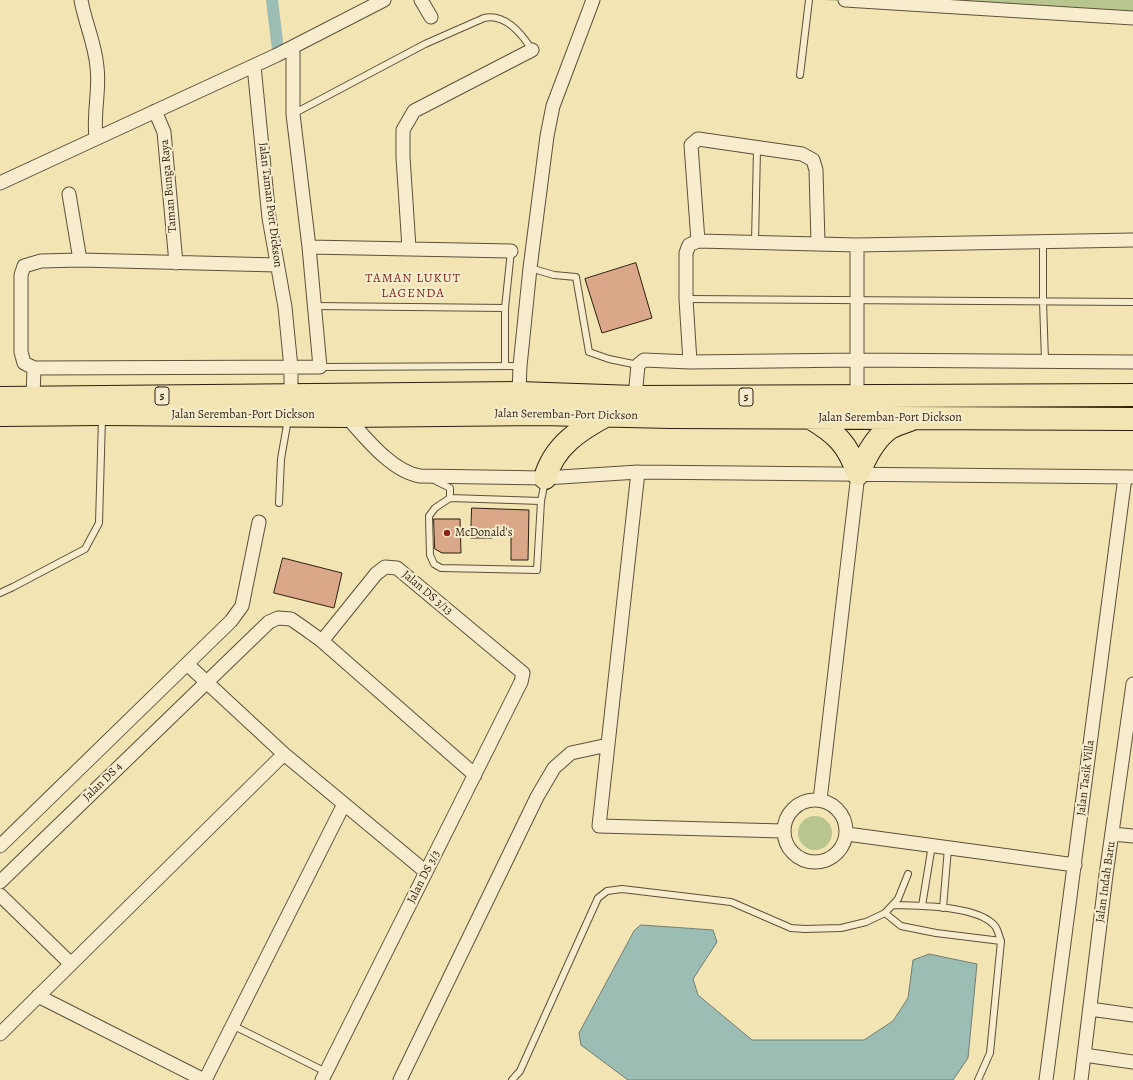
<!DOCTYPE html>
<style>
body{margin:0}
canvas{display:block;background:#f2e4b3}
</style>
<canvas width="1133" height="1080"></canvas>
<script>
const c = document.querySelector('canvas').getContext('2d');
c.lineJoin = 'round';
function paint(path, color) { c.fillStyle = color; c.fill(path, 'evenodd'); }
function stroke(path, color, width, dash) { c.strokeStyle = color; c.lineWidth = width; c.lineCap = dash ? 'butt' : 'round'; c.setLineDash(dash || []); c.stroke(path); }
function write(font, color, halo, rows, align = 'center') {
  c.font = font + ' Alegreya,serif'; c.lineWidth = 4; c.setLineDash([]); c.textBaseline = 'middle'; c.strokeStyle = halo; c.fillStyle = color; for (const [text, x, y, turn = 0] of rows) {
    c.save(); c.translate(x, y); c.rotate((+turn || 0) * Math.PI / 180); c.textAlign = isNaN(turn) ? turn : align; if (halo) c.strokeText(text, 0, 0); c.fillText(text, 0, 0); c.restore();
  }
}
const green = new Path2D(`
 M823 0H1133V19L1046 16Z
 M798 833a17 17 0 1 1 34 0a17 17 0 1 1-34 0Z`);
const water = new Path2D(`
 M641 925 713 930 717 942 693 979 698 995 752 1040H864L893 1021 908 998 913 960 929 954 977 964 968 1058 953 1080H628L581 1045 579 1033 634 931Z`);
const canal = new Path2D(`
 M272 0 278 50`);
const building = new Path2D(`
 M636 263 652 318 602 333 585 279Z
 M472 508 529 510 528 560H511V532L492 531V538H471Z
 M434 519H460L461 553H442L435 549Z
 M283 558 342 573 334 608 274 593Z`);
const lane = new Path2D(`
 M800 75 809 0
 M293 114 425 44 484 18C506 13 522 34 532 50
 M1043 241V301L1045 361
 M755 242 757 149
 M530 268 554 275 576 277 589 352 609 359 638 365
 M686 299 1133 302
 M315 306 505 308
 M505 366V308L511 251
 M320 367 520 366
 M436 481 450 488V498L435 508 429 516 430 555 434 564 441 568 537 570 541 501 545 481
 M450 498 541 501
 M279 503 281 459 288 419
 M0 593 13 587 85 549 99 523 102 418
 M893 905C918 906 978 905 995 926 998 930 999 936 1001 941L990 1053 978 1080
 M922 906 932 845
 M943 908 948 848
 M885 913 901 926 936 933 1001 941
 M234 1026 326 1072
 M512 1080 520 1071 598 898 607 891 622 889 731 902 791 928 805 929 841 928 866 922 885 913 898 899 908 874`);
const street = new Path2D(`
 M81 0C85 23 95 43 97 67 100 90 93 114 96 138
 M421 0 431 17
 M845 0 1133 18
 M254 66 269 218 285 307 291 368V395
 M155 111 164 132 176 263
 M0 183 277 55 384 0
 M69 194 80 260
 M698 241 691 145 698 139 802 154 813 160 816 170 818 244
 M857 245V397
 M309 247 511 251
 M409 248 403 157V130L414 111 532 50
 M277 265 80 260 41 261 24 266 21 275V352L24 363 34 368 320 367 309 247 293 114V47
 M690 362 686 299V253L689 245 698 241 857 245 1133 240
 M519 393 520 366 530 268 547 136 553 106 593 0
 M33 397 34 368
 M635 397 638 365 644 360 690 362 857 360 1133 362
 M346 416C365 437 392 472 420 476L545 478 638 472 1133 477
 M638 472 599 826 783 831
 M187 664 284 754 426 872
 M784 831a31 31 0 1 1 62 0a31 31 0 1 1-62 0Z
 M820 800 858 474
 M847 834 1075 865
 M1113 834 1133 836
 M0 846 231 621 242 606 259 522
 M0 882 269 622 278 618 291 619 304 628 322 641 475 775
 M0 895 71 964
 M38 996 204 1080
 M1090 1009 1133 1015
 M0 1034 284 754
 M1084 1055 1133 1062
 M205 1080 344 804
 M322 1080 521 682 523 673 397 568 385 567 376 574 322 641
 M400 1080 537 797 554 768 571 753 608 745
 M1046 1080 1125 477
 M1081 1080 1106 875 1133 684`);
const highway = new Path2D(`
 M0 398 519 393 635 397 1133 395
 M0 415 102 414 346 416 540 414 671 417 1133 419
 M809 417C836 433 848 444 858 474
 M858 474C865 459 873 441 887 430 893 425 903 423 910 420
 M545 478C554 446 579 430 607 415`);
const markers = [
 [447,533,4,"#8f2418"]
];
const shields = [
 [162,396,14],
 [746,397,14]
];
const shieldNames = [
 ["5",162,396],
 ["5",746,397]
];
const streetNames = [
 ["Taman Bunga Raya",169,186,-95],
 ["Jalan Taman Port Dickson",270,205,83],
 ["Jalan Seremban-Port Dickson",243,415],
 ["Jalan Seremban-Port Dickson",566,415,1],
 ["Jalan Seremban-Port Dickson",890,418],
 ["Jalan DS 3/13",427,593,40],
 ["Jalan Tasik Villa",1086,778,-83],
 ["Jalan DS 4",103,782,-44],
 ["Jalan DS 3/3",424,877,-63],
 ["Jalan Indah Baru",1106,882,-82]
];
const poiNames = [
 ["McDonald's",455,533]
];
const neighbourhoodNames = [
 ["TAMAN LUKUT",413,279],
 ["LAGENDA",413,294]
];
paint(green, '#b8c58e');
paint(water, '#9cbdb4');
stroke(water, '#707e73', 1);
stroke(canal, '#9cbdb4', 12);
paint(building, '#dba789');
stroke(building, '#2d1f12', 1);
stroke(lane, '#5e503a', 8);
stroke(street, '#5e503a', 15);
stroke(highway, '#2d1f12', 24);
stroke(lane, '#f7edce', 6);
stroke(street, '#f7edce', 13);
stroke(highway, '#f2e4b3', 22);
for (const [x, y, r, color] of markers) { const dot = new Path2D(); dot.arc(x, y, r, 0, 2 * Math.PI); c.fillStyle = color; c.fill(dot); stroke(dot, '#f7edce', 1.5); }
for (const [x, y, w] of shields) { const box = new Path2D(); box.roundRect(x - w / 2, y - 9, w, 18, 3); c.fillStyle = '#f7edce'; c.fill(box); stroke(box, '#2d1f12', 1); }
write('bold 11px', '#2d1f12', null, shieldNames);
write('12px', '#2d1f12', '#f7edce', streetNames);
write('12px', '#2d1f12', '#f7edce', poiNames, 'left');
c.letterSpacing = '1px';
write('13px', '#7a1f14', '#f7edce', neighbourhoodNames);
c.letterSpacing = '0px';
</script>
